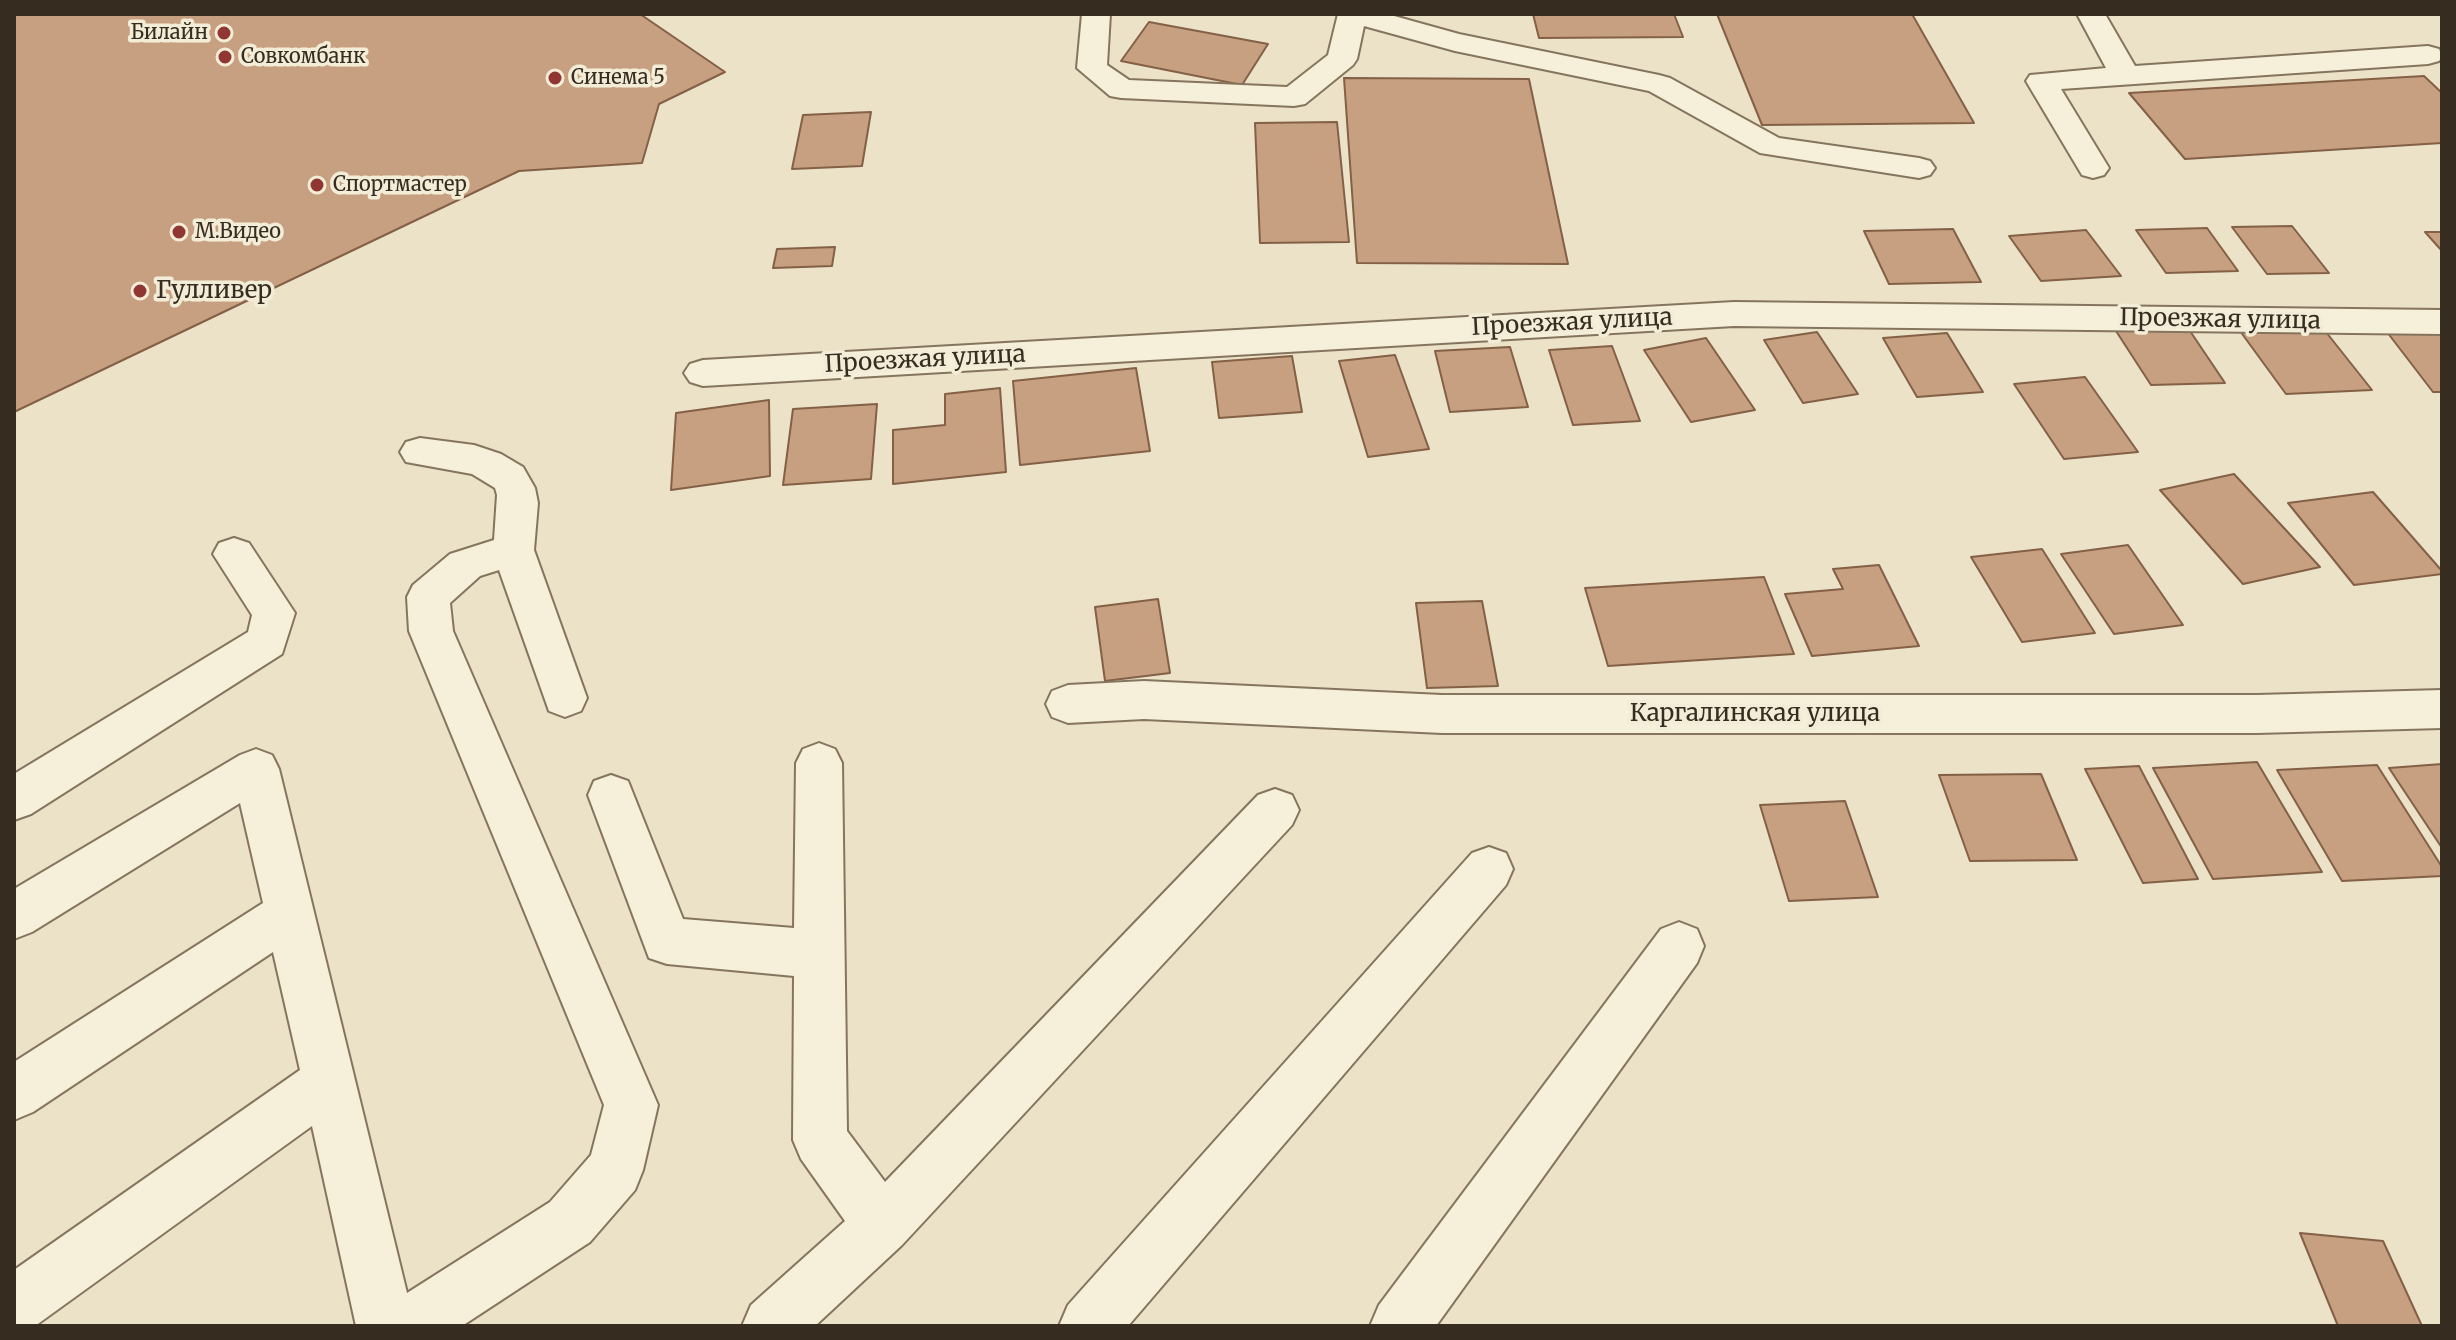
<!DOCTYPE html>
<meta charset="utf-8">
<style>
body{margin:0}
#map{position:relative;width:2456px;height:1340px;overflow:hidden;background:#ebe2c7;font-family:Merriweather,serif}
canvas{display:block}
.frame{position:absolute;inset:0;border:16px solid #372c20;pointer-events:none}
</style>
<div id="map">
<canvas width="2456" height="1340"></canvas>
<div class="frame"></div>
</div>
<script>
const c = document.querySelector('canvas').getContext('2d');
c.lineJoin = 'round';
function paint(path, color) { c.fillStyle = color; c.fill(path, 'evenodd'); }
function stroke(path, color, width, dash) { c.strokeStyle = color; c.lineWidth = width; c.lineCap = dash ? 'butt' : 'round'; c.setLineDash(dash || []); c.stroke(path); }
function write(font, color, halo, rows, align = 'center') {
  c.font = font + ' Merriweather,serif'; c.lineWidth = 7; c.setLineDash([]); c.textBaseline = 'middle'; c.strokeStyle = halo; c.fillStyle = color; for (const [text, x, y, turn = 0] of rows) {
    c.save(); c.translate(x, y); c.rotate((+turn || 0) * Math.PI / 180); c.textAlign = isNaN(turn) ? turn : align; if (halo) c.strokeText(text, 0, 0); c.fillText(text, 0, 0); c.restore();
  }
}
const building = new Path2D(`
 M14 14H640L725 72 659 104 642 163 519 171 14 412Z
 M1533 14H1674L1683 37 1539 38Z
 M1717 14H1912L1974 123 1762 125Z
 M1149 22 1268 44 1242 85 1121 61Z
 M2424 76 2442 93V143L2185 159 2129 93Z
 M1344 78 1529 79 1568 264 1357 263Z
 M871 112 862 166 792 169 803 115Z
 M1337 122 1349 242 1260 243 1255 123Z
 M2292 226 2329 273 2267 274 2232 227Z
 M2207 228 2238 271 2166 273 2136 230Z
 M1953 229 1981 282 1889 284 1864 231Z
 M2086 230 2121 276 2041 281 2009 236Z
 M2425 232H2442V251Z
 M835 247 832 266 773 268 777 249Z
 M2322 327 2372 390 2286 394 2240 331Z
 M2188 328 2225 383 2151 385 2116 331Z
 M2442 331V392H2433L2387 332Z
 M1817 332 1858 394 1803 403 1764 340Z
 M1947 333 1983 392 1917 397 1883 338Z
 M1706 338 1755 410 1691 422 1644 350Z
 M1612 346 1640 421 1573 425 1549 350Z
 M1510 347 1528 407 1450 412 1435 351Z
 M1395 355 1429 449 1368 457 1339 361Z
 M1292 356 1302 412 1219 418 1212 362Z
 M1136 368 1150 451 1020 465 1013 381Z
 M2085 377 2138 452 2064 459 2014 384Z
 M1000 388 1006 472 893 484V430L945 425V394Z
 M769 400 770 476 671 490 676 413Z
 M877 404 871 479 783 485 793 409Z
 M2234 474 2320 567 2243 584 2160 490Z
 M2373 492 2442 571V574L2354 585 2288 503Z
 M2128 545 2183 625 2114 634 2061 554Z
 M2042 549 2095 633 2022 642 1971 557Z
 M1879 565 1919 646 1812 656 1785 594 1843 589 1833 569Z
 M1764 577 1794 654 1608 666 1585 588Z
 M1158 599 1170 673 1105 681 1095 607Z
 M1482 601 1498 686 1427 688 1416 603Z
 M2257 762 2322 872 2213 879 2153 768Z
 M2442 764V848L2389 768Z
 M2377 765 2442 867V876L2342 881 2277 770Z
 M2139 766 2198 879 2143 883 2085 769Z
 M2041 774 2077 860 1970 861 1939 775Z
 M1845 801 1878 897 1789 901 1760 805Z
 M2300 1233 2383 1241 2422 1326H2338Z`);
const minor = new Path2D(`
 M1082 14H1110L1107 65 1129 80 1287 87 1328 55 1338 14H1387L1459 34 1659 75 1670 78 1779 138 1919 158 1930 161 1935 168 1930 175 1919 178 1760 153 1649 91 1455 51 1364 26 1357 59 1353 65 1305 104 1294 106 1121 98 1110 96 1077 68Z
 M2077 14H2105L2135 66 2428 46 2439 49 2442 56 2439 61 2428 64 2061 89 2109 168 2104 175 2093 178 2082 175 2026 81 2030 75 2106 68Z
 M1734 302 2442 310V334L1734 326 703 386 690 382 684 373 690 364 703 360Z
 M420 438 474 445 501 454 523 467 535 488 538 503 534 550 587 698 581 711 565 717 549 711 499 570 480 576 450 603 453 631 658 1105 643 1170 635 1190 590 1242 462 1326H356L312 1126 35 1326H14V1270L300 1070 273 952 33 1112 14 1120V1062L263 903 240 803 32 932 14 939V889L240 755 256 749 272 755 279 769 407 1293 550 1202 591 1155 604 1105 409 631 407 597 413 585 450 554 494 540 497 495 495 488 472 474 406 462 400 452 406 442Z
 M234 538 249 543 295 613 282 654 31 814 14 820V774L248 632 252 615 213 554 219 543Z
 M1144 681 1442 695H2257L2442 690V728L2257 733H1442L1144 719 1068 723 1052 717 1046 704 1052 691 1068 685Z
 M819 743 835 749 842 763 847 1131 885 1182 1258 795 1275 789 1292 795 1299 810 1292 825 902 1245 815 1326H742L751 1305 845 1221 801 1159 793 1140 794 976 667 964 649 958 588 795 594 781 611 775 628 781 683 919 794 928 796 763 803 749Z
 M1489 847 1506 853 1513 869 1506 885 1128 1326H1059L1068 1305 1472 853Z
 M1679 922 1697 929 1704 946 1697 963 1436 1326H1370L1379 1305 1661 929Z`);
const markers = [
 [224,33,8,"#903633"],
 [225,57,8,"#903633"],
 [555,78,8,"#903633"],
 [317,185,8,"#903633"],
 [179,232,8,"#903633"],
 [140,291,8,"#903633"]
];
const farPoinames = [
 ["Билайн",208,33,"right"],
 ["Совкомбанк",241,57],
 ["Синема 5",571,78],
 ["Спортмастер",333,185],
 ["М.Видео",195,232]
];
const poiNames = [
 ["Гулливер",156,291]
];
const streetNames = [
 ["Проезжая улица",2220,320,1],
 ["Проезжая улица",1572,323,-3],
 ["Проезжая улица",925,360,-3],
 ["Каргалинская улица",1755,714]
];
paint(building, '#c6a080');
stroke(building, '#836046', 2);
stroke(minor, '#85755e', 4);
paint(minor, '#f6efda');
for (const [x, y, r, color] of markers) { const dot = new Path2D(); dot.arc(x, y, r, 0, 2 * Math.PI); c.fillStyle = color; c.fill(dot); stroke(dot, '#f3ecd6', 3); }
write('20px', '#372c20', '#f3ecd6', farPoinames, 'left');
write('24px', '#372c20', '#f3ecd6', poiNames, 'left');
write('24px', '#372c20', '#f3ecd6', streetNames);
</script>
